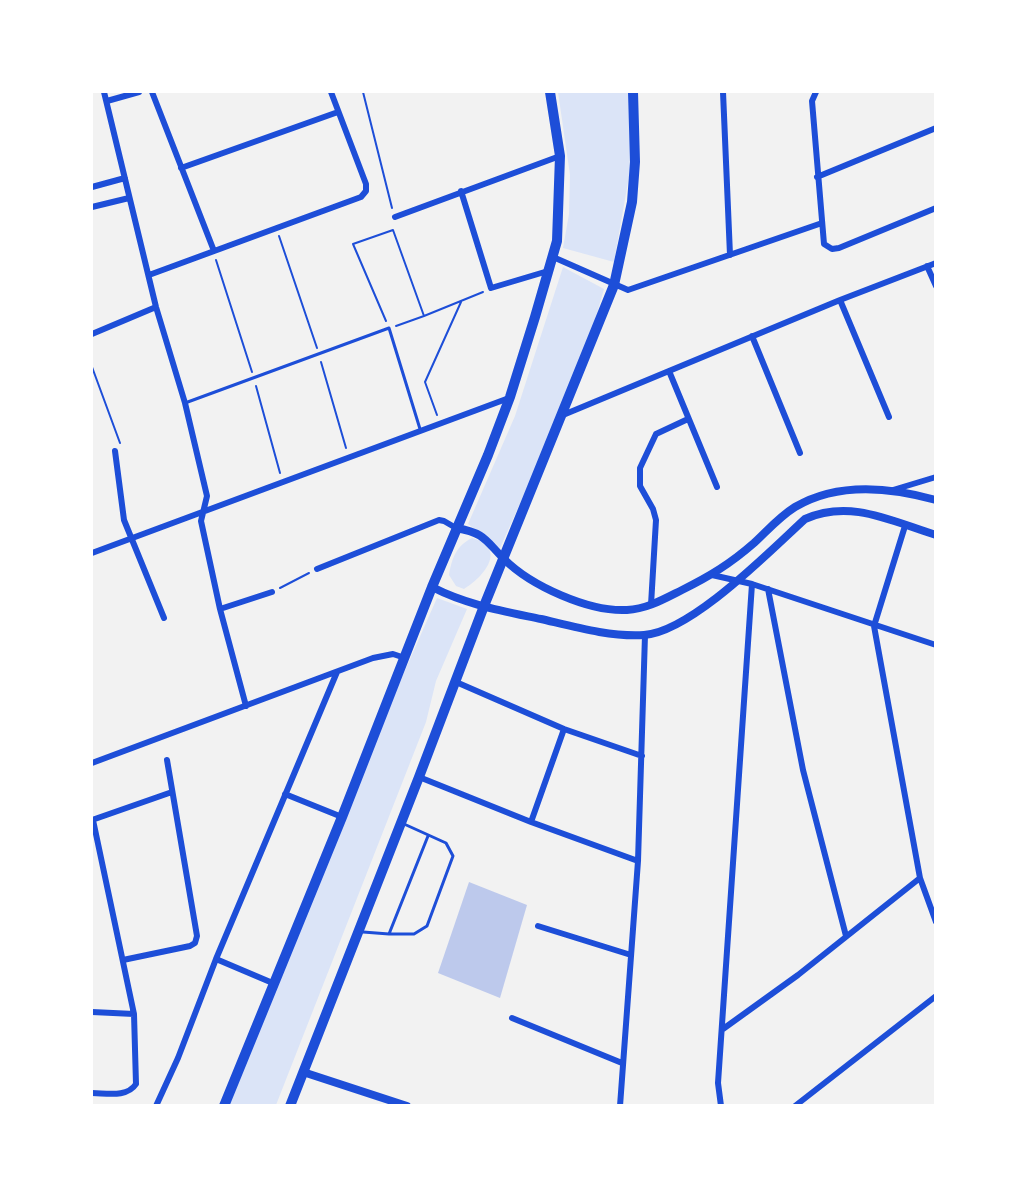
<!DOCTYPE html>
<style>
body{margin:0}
#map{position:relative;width:1027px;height:1197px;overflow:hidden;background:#f2f2f2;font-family:"PT Sans Narrow",sans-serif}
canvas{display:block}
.frame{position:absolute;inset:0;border:93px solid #fff;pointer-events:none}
</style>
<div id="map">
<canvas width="1027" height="1197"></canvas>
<div class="frame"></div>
</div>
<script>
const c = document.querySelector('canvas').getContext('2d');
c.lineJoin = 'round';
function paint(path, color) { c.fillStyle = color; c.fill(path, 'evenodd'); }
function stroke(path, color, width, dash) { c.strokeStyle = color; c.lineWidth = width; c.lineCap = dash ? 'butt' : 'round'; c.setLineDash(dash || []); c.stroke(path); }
const green = new Path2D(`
 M558 92H628L631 165 614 262 563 248 569 214 570 175Z
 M563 267 604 289 582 365 500 548 468 524 515 416Z
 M472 538C508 548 484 577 464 589L456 586 449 575C452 558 456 546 472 538Z
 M437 598 467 609 436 681 426 722 276 1105 228 1106 399 684Z`);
const building = new Path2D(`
 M469 882 527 905 500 998 438 973Z`);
const path = new Path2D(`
 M363 92 392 208
 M279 236 317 348
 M216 260 252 372
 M386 321 353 244 393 230 424 316 483 292
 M396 326 424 316
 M321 362 346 448
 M92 367 120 443
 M256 386 280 473
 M437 415 425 382 461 302
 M280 588 309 573`);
const service = new Path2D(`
 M185 403 389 328 420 429
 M363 932 389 934H414L427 926 453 856 446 843 404 824
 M389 934 428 836`);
const minor = new Path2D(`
 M104 92 156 307 185 403 207 496 201 521 220 609 246 706
 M152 92 214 251
 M723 92 730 255
 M816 92 812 101 824 244 832 249 839 248 936 208
 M107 101 139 92
 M181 168 338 112
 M817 177 936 128
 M92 187 125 178
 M461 191 491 288 548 271
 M92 207 129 198
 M395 217 560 156
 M553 257 628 290 822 223
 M927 266 936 286
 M149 275 361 197 366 191V184L331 92
 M840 300 889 417
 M92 334 156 307
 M752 336 800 453
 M669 371 717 487
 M563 415 840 300 936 263
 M115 451 124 520 164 618
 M893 490 936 477
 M905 526 874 626 920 878 936 922
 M92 553 509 398
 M317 569 439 520 444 521 456 528
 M712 575 752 584 936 645
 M768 589 803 770 846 936
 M651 605 656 520 653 509 640 486V468L656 434 688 419
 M220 609 272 592
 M456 682 564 729 642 756
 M92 763 373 658 393 654 405 658
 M419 777 531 822 638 861
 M285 794 342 817
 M92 820 172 792
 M531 822 564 729
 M538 926 631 955
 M216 959 275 984
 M123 960 190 946 195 943 197 936 167 760
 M92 1012 134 1014
 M512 1018 622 1063
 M723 1029 798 975 920 878
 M92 1093C106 1093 127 1098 136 1084L134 1014 93 820
 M156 1106 178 1058 216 959 337 672
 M620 1106 638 861 645 635
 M721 1106 718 1083 752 584
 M795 1106 936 996`);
const tertiary = new Path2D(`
 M456 528C485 533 485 540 504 559 531 586 589 612 627 610 647 609 664 599 682 590 710 576 730 564 754 543 767 531 779 517 795 507 837 482 890 487 936 500
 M432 587C467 605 503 611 541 619 575 627 610 637 644 635 691 632 770 551 805 519 850 499 891 521 936 535
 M303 1072 407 1106`);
const primary = new Path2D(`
 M224 1106 342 817 432 587 488 455 510 397 535 317 557 241 560 156 550 92
 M290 1106 419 777 484 606 614 285 632 202 635 162 633 92`);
paint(green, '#dbe4f7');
paint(building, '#bdc9ec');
stroke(path, '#1d4ed8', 2);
stroke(service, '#1d4ed8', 3);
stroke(minor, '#1d4ed8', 6);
stroke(tertiary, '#1d4ed8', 8);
stroke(primary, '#1d4ed8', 10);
</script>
